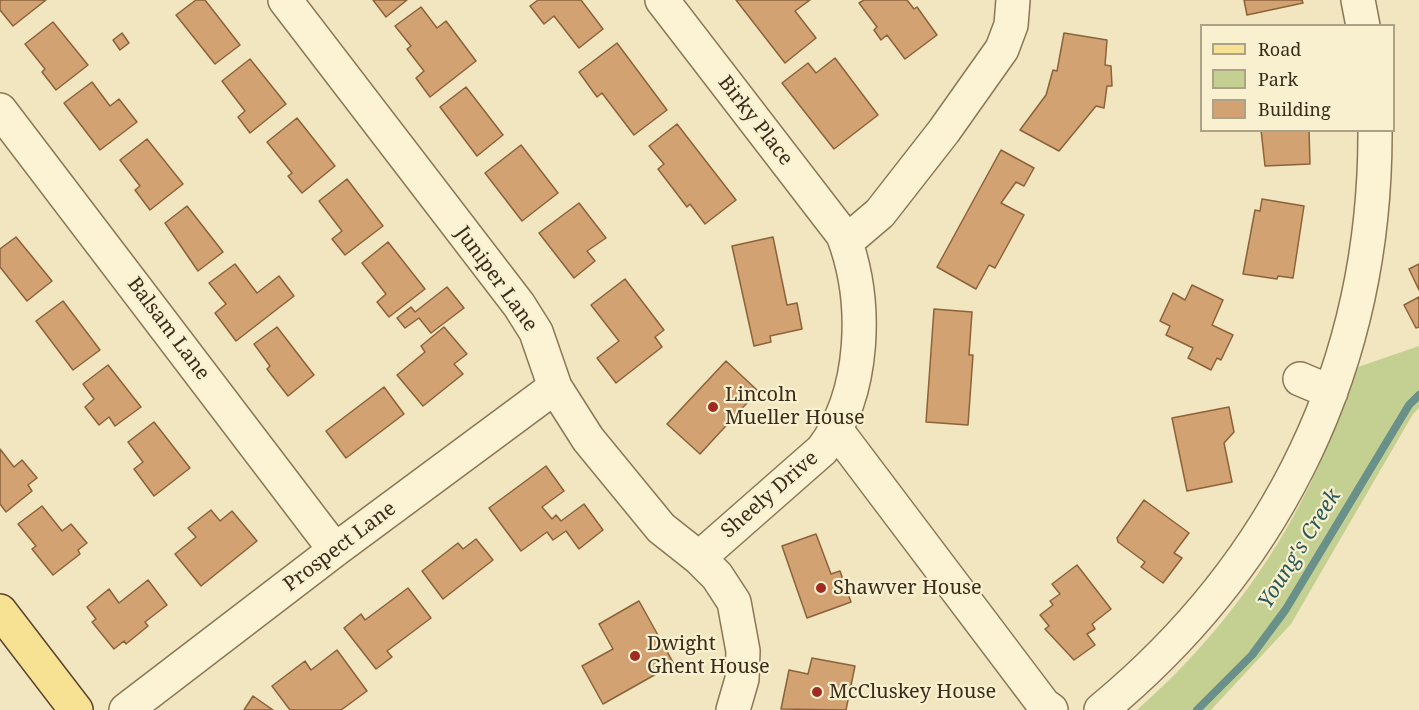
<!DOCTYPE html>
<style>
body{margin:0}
#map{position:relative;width:1419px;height:710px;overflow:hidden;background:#f1e6bf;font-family:"Noto Serif",serif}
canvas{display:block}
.legend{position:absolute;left:1200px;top:24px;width:195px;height:108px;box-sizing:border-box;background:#f8f0cf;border:2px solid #aca287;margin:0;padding:8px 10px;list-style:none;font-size:18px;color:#392c1c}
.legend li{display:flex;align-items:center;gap:12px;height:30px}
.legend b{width:30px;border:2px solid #aca287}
</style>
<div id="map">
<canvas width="1419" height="710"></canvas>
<ul class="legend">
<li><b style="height:8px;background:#f7e193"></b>Road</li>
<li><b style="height:16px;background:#c3d092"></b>Park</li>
<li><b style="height:16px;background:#d2a272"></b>Building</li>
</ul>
</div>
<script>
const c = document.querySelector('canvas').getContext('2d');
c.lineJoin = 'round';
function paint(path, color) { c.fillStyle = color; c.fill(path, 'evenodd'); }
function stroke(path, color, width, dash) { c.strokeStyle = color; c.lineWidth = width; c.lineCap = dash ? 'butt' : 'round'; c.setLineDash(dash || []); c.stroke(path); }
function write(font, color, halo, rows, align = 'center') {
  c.font = font + ' "Noto Serif",serif'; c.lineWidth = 4.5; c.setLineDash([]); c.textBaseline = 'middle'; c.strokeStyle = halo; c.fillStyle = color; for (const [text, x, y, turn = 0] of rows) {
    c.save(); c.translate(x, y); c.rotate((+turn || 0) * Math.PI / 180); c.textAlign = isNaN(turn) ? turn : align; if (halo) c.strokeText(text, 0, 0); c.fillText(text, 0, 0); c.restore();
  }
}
const green = new Path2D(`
 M1419 346V408L1413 414 1291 624 1211 710H1137C1204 651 1260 581 1301 502 1324 460 1340 412 1358 367Z`);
const stream = new Path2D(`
 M1197 710 1252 655 1286 609 1409 405 1419 395`);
const building = new Path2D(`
 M0 0H46L13 26 0 10Z
 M196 0H205L240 45 215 64 176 15Z
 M373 0H407L386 17Z
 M538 0H581L603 29 579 48 554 16 544 24 530 6Z
 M736 0H810L795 11 816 38 785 63Z
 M864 0H907L914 9 917 7 937 35 905 59 887 35 881 40 874 30 877 27 859 3Z
 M1244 0H1302L1303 3 1247 15Z
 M421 7 437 28 446 21 476 61 430 97 416 78 424 71 407 49 411 46 395 26Z
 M53 22 88 65 56 90 42 72 45 69 25 44Z
 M122 33 129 43 120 50 113 40Z
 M1064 33 1107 40 1105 65 1111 66 1112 86H1107L1104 108 1096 106 1059 151 1020 130 1046 95 1053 70 1057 71Z
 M617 43 667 110 634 135 602 93 597 97 579 72Z
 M835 58 878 115 834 149 782 83 808 63 816 73Z
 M250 59 286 104 250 133 238 117 245 111 222 81Z
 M92 82 110 106 119 99 137 122 100 150 64 103Z
 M466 87 503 135 477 156 440 107Z
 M297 118 335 166 302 193 288 176 292 173 267 142Z
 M677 124 736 200 705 224 690 204 687 207 658 169 664 164 649 146Z
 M1261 130H1309L1310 164 1265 166Z
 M147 139 183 184 150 210 135 190 140 186 120 160Z
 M521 145 558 193 522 221 485 173Z
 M1001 150 1034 168 1024 186 1016 182 1001 203 1024 215 995 268 989 265 976 289 937 267Z
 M347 179 383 226 345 255 332 239 342 231 319 201Z
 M1262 199 1304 206 1293 278 1278 276 1277 279 1243 274 1255 210 1260 211Z
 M579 203 606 238 587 251 595 261 574 278 539 233Z
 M187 206 223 252 198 271 165 223Z
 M16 237 52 281 27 301 0 267V249Z
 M773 237 787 305 797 303 802 329 770 336 771 342 754 346 732 246Z
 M388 242 425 289 389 317 377 302 386 294 362 263Z
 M235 264 257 293 279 276 294 296 236 341 215 313 226 304 209 283Z
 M1419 264V290L1409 269Z
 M625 279 664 330 655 337 662 347 616 383 597 358 619 341 591 305Z
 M1192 285 1223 300 1212 325 1233 335 1221 360 1217 358 1211 370 1188 358 1193 348 1166 335 1170 326 1160 321 1173 293 1185 300Z
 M447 287 464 308 431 333 419 318 405 328 397 318 411 307 415 312Z
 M1419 297V327L1416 328 1404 305Z
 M63 301 100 350 73 370 36 321Z
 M934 309 972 312 969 355H973L968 425 926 422Z
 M277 327 314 375 288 396 267 369 270 366 254 344Z
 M444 327 467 354 454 364 463 374 423 406 397 375 425 352 421 346Z
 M726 361 758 391 700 454 667 424Z
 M108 365 141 407 115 426 109 417 99 425 85 407 94 399 83 384Z
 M384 387 404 414 346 458 326 431Z
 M1229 407 1234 432 1224 443 1232 482 1187 491 1172 418Z
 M154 422 190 468 154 496 134 469 143 462 128 442Z
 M0 449 14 467 22 460 37 478 28 485 32 491 6 512 0 504Z
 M546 466 564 491 542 507 552 519 556 515 561 521 584 504 603 530 579 549 566 531 553 540 547 532 521 551 489 508Z
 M1144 500 1189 533 1174 553 1182 558 1163 583 1141 567 1145 562 1118 542 1117 538Z
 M42 506 62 531 71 524 87 543 78 550 80 554 53 575 32 549 36 546 18 524Z
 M211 510 220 521 232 511 257 541 201 586 175 554 196 537 188 528Z
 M816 534 831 574 840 571 851 602 807 618 782 546Z
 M476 539 493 560 443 599 422 571 458 543 463 549Z
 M1077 565 1111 609 1092 624 1095 629 1087 634 1095 645 1074 660 1045 629 1049 626 1040 615 1053 605 1050 601 1060 594 1052 584Z
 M148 580 167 605 145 622 148 626 126 644 124 641 114 649 92 622 96 619 87 607 109 589 119 603Z
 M408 588 431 618 387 651 392 657 376 669 344 628 361 614 365 620Z
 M639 601 674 664 603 704 582 666 613 649 599 624Z
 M337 650 367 691 341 710H290L272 686 305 661 311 670Z
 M812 658 855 666 846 710 781 709 789 670 808 674Z
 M253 696 273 710H244Z`);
const minor = new Path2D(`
 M285 0 519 305 536 332 555 387 588 439 661 528 699 558 717 576 734 602 743 651 742 679 733 710
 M662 0 843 235C868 300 866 393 822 450L699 558
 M1358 0 1363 26
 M0 110 335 550
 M846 242 880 213 944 131 1002 49 1011 25 1013 0
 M1300 379 1331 392
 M837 431 1044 705 1051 710
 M126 710 335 550 555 387
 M1101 710C1280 562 1376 363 1375 130`);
const major = new Path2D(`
 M0 611 76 710`);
const markers = [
 [713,407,6,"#9e2c22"],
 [821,588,6,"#9e2c22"],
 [635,656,6,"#9e2c22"],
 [817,692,6,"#9e2c22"]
];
const streetNames = [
 ["Birky Place",755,121,52],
 ["Juniper Lane",496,279,54],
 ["Balsam Lane",168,329,53],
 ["Sheely Drive",770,495,-41],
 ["Prospect Lane",340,547,-37]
];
const poiNames = [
 ["Lincoln",725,395],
 ["Mueller House",725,418],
 ["Shawver House",833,588],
 ["Dwight",647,644],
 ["Ghent House",647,667],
 ["McCluskey House",829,692]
];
const waterNames = [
 ["Young's Creek",1300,549,-58]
];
paint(green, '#c3d092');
stroke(stream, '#69918a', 8);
paint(building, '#d2a272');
stroke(building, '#8c623a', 1.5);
stroke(minor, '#8b7756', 36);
stroke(major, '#58442b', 36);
stroke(minor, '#fbf3d3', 33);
stroke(major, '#f7e193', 33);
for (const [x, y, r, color] of markers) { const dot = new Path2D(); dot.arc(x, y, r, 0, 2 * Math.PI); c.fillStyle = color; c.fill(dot); stroke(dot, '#f8f0cf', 2); }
write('20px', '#392c1c', '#f8f0cf', streetNames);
write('20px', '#392c1c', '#f8f0cf', poiNames, 'left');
write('italic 21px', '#2a595a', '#f8f0cf', waterNames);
</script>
